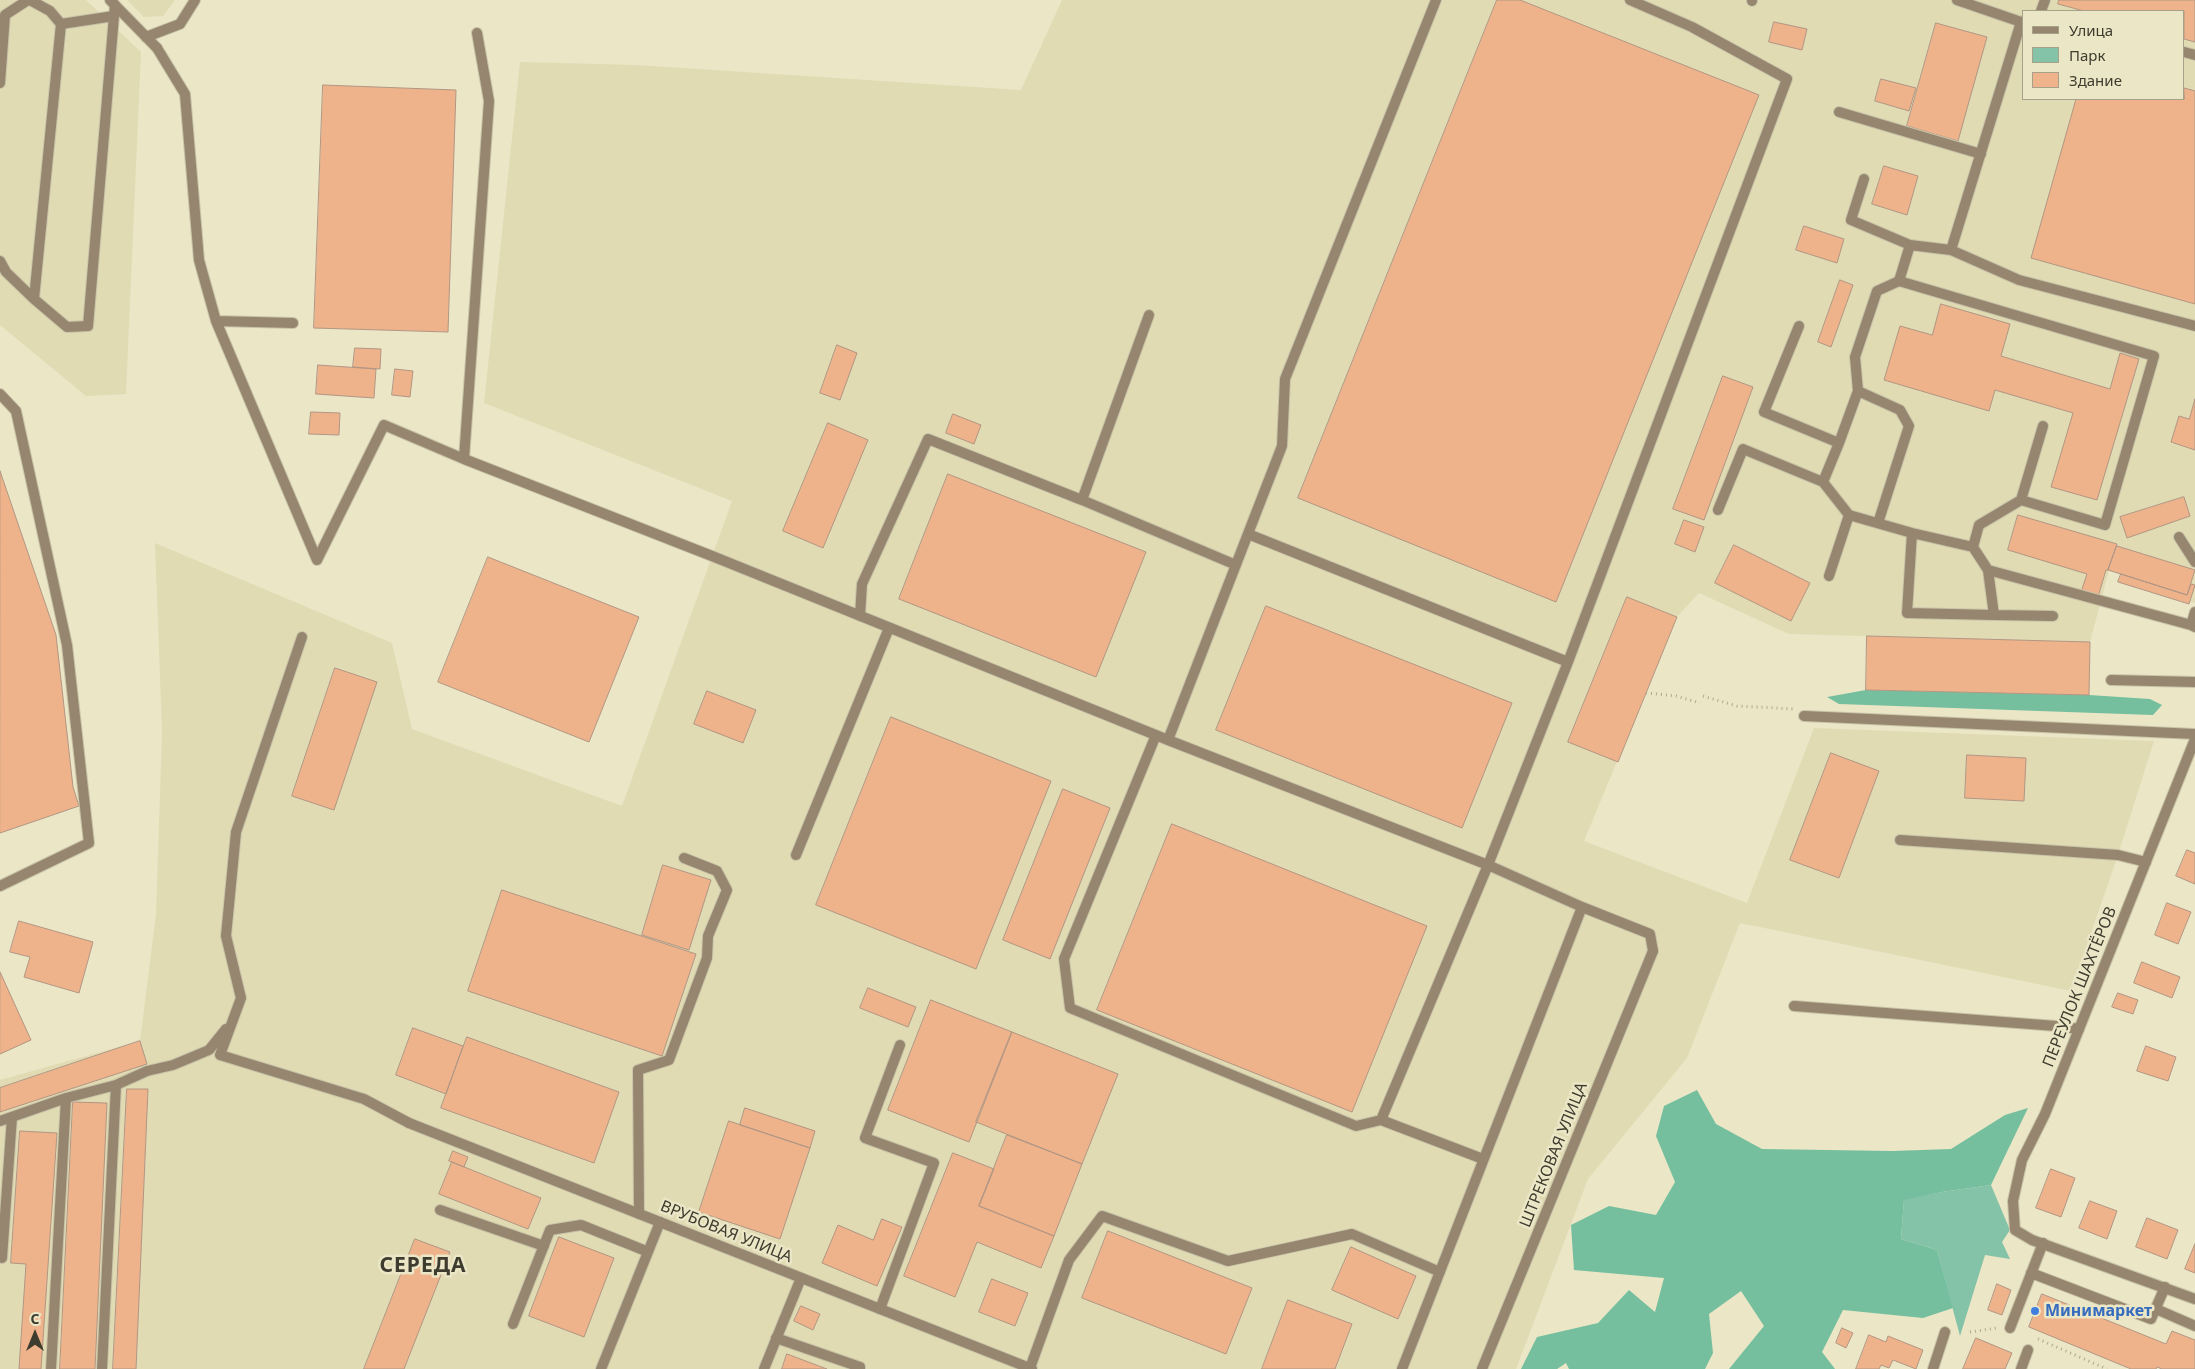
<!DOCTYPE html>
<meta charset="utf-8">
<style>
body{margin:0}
#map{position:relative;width:2195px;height:1369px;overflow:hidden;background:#ebe6c6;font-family:"Noto Sans",sans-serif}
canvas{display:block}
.legend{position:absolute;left:2022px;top:10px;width:162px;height:90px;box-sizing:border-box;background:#ebe6c6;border:1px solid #a6a28a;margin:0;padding:6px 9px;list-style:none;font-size:15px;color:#3e3c2f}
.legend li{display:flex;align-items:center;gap:10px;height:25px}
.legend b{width:25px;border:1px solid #a6a28a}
.north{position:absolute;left:10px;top:1309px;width:50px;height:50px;-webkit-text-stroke:4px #ebe6c6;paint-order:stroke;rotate:0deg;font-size:14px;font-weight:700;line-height:20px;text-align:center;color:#3e3c2f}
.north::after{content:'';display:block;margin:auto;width:18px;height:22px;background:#3e3c2f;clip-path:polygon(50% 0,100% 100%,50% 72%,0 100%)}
</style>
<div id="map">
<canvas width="2195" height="1369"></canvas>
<ul class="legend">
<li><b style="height:6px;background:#97866f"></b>Улица</li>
<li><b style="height:14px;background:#84c3a7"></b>Парк</li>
<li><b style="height:14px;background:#eeb38a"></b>Здание</li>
</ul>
<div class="north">С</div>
</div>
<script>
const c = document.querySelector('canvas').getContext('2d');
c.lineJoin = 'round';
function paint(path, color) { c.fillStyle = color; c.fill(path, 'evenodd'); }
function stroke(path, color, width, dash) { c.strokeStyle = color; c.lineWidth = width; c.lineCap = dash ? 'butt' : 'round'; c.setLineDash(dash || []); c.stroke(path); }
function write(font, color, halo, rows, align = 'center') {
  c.font = font + ' "Noto Sans",sans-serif'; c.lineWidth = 5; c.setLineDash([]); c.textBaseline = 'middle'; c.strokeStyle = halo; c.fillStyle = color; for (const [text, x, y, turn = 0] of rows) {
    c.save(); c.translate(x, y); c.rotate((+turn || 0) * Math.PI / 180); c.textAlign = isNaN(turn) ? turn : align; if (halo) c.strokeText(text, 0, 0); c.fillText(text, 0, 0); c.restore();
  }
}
const built = new Path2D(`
 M0 0H86L141 52 126 394 86 396 0 325Z
 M127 0H175L163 16 144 17Z
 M1062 0H2195V603L2118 582 2121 574 2109 570 2090 642 1789 634 1699 593 1677 617 1584 841 1747 903 1814 728 2154 741 2118 855 2071 991 1740 923 1687 1058 1588 1179 1516 1369H0V1080L140 1041 156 914 162 732 155 543 392 643 412 729 622 806 732 501 484 403 520 62 637 65 1021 90ZM2024 11H2184V99H2024Z`);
const green = new Path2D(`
 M1991 1185 2010 1230 2002 1242 2010 1259 1985 1255 1960 1336 1937 1250 1901 1239 1904 1199 1942 1192Z`);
const forest = new Path2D(`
 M1866 690 2089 695 2150 699 2162 705 2153 715 1839 704 1827 697Z
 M1697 1090 1716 1124 1762 1149 1892 1151 1951 1149 2005 1115 2028 1108 1991 1185 1942 1192 1904 1200 1901 1239 1937 1250 1953 1308 1923 1318 1843 1310 1822 1352 1835 1369H1729L1764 1326 1741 1291 1709 1314 1713 1353 1705 1369H1569L1566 1363 1557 1369H1521L1537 1337 1598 1323 1629 1290 1655 1312 1664 1278 1574 1270 1571 1225 1609 1206 1656 1215 1675 1182 1656 1136 1664 1106Z`);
const building = new Path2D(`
 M1497 0H1520L1759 95 1556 602 1298 498Z
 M2059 0H2195V42L2184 39V11H2084L2058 4Z
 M1774 22 1807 29 1802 50 1769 42Z
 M1936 23 1987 37 1958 141 1907 126Z
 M1881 79 1916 88 1909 111 1875 101Z
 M323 85 456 90 448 332 314 328Z
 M2184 88 2195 91V304L2031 258 2076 99H2184Z
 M1884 166 1918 176 1907 215 1872 204Z
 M1804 226 1844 239 1837 263 1796 250Z
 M1840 280 1853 285 1831 347 1818 342Z
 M1941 304 2010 324 2001 356 2110 389 2120 353 2139 359 2097 500 2051 487 2073 413 1995 390 1989 411 1884 380 1900 326 1932 335Z
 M837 345 857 353 840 400 820 393Z
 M355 348 381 349 380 369 353 367Z
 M318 365 376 369 374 398 316 394Z
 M395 369 413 371 410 397 392 395Z
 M1723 376 1753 387 1704 520 1673 509Z
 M2195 399V450L2171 442 2179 416 2189 419Z
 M311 412 340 413 339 435 309 434Z
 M953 414 981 425 974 444 946 433Z
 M828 423 868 440 823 548 783 531Z
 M0 471 56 635 73 787 79 806 0 833Z
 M948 474 1146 552 1096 677 899 599Z
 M2184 497 2190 516 2127 538 2120 517Z
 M2018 515 2117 544 2108 570H2106L2098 597 2081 592 2087 574 2008 550Z
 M1684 520 1704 527 1695 552 1675 544Z
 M1734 545 1810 583 1791 621 1715 583Z
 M2117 546 2195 570 2187 595 2108 570Z
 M488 557 639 617 589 742 438 682Z
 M2121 574 2187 595 2191 584 2195 585 2189 604 2118 582Z
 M1627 597 1677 617 1618 762 1568 742Z
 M1266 606 1512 703 1462 828 1216 730Z
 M1867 636 2090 642 2089 695 1866 690Z
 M335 668 377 682 334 810 292 796Z
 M707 691 756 710 743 743 694 724Z
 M891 717 1051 781 976 969 816 905Z
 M1831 753 1879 771 1839 878 1790 860Z
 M1967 755 2026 758 2024 801 1965 798Z
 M1063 789 1110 808 1050 959 1003 940Z
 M1172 824 1427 926 1352 1112 1097 1010Z
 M2187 850 2195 853V884L2176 876Z
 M663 865 711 880 689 950 642 935Z
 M502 890 696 954 662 1056 468 991Z
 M2167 903 2191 912 2178 944 2155 935Z
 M19 921 93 942 79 993 24 977 30 957 10 952Z
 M2142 962 2180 977 2172 998 2134 983Z
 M0 972 31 1040 0 1054Z
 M868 988 916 1007 908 1027 860 1008Z
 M2118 993 2138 1000 2133 1014 2112 1007Z
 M931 1000 1012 1032 969 1142 888 1110Z
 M413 1028 463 1046 446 1094 396 1075Z
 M1012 1032 1118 1074 1082 1164 976 1122Z
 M467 1037 619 1092 594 1163 441 1108Z
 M140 1041 147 1064 0 1112V1088Z
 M2146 1046 2176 1057 2168 1081 2137 1071Z
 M127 1089H148L136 1369H113Z
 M73 1102 107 1103 95 1369H60Z
 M745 1108 815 1131 810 1148 740 1125Z
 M729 1121 810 1148 780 1239 699 1212Z
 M20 1131 57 1133 41 1369H19L26 1264 11 1263Z
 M1007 1135 1082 1164 1054 1236 979 1206Z
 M453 1151 468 1157 464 1167 449 1161Z
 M953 1153 994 1169 979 1206 1054 1236 1041 1268 977 1242 955 1297 904 1276Z
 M452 1162 541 1198 528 1229 439 1194Z
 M2051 1169 2075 1178 2061 1217 2036 1208Z
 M2090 1201 2117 1211 2107 1239 2079 1228Z
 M2147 1218 2178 1230 2167 1259 2136 1247Z
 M882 1219 902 1227 877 1286 822 1263 838 1225 873 1240Z
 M1108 1231 1252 1288 1226 1354 1082 1298Z
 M559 1237 614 1258 584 1337 529 1316Z
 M415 1239 450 1252 404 1369H364Z
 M2195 1244V1273L2185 1269Z
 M1351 1247 1416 1276 1398 1319 1332 1290Z
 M992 1279 1028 1293 1015 1326 979 1312Z
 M1997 1284 2011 1290 2002 1315 1988 1310Z
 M2042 1294 2166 1344 2172 1331 2195 1340V1369H2162L2157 1367 2156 1369H2131L2029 1327Z
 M1288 1300 1352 1324 1335 1369H1262Z
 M801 1306 820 1314 813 1330 794 1321Z
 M1842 1328 1853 1333 1846 1348 1836 1343Z
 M1869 1335 1886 1342 1888 1336 1923 1350 1916 1369 1893 1360 1889 1368 1881 1365 1879 1369H1856Z
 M1976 1338 2012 1353 2005 1369H1963Z
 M787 1354 827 1369H782Z`);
const path = new Path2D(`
 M1646 693 1676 696 1700 703
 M1703 696 1737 706 1794 709
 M1970 1332 1997 1328
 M2038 1339 2107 1369`);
const lane = new Path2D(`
 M30 0 50 11 61 24
 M1957 0 2021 22
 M1752 1V0
 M2041 11 2045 0
 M114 16 61 24 34 299 67 327 88 326 114 16 115 5
 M146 37 180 24 195 0
 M157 48 185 94 199 260 216 321 317 560 384 425 464 459 489 101 477 33
 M2184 52 2195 55
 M0 83 5 15 28 0
 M1839 112 1981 154
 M1864 179 1851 220 1910 245 1951 250 2019 280 2195 326
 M1910 245 1899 281 2154 356 2105 525 2021 500 2043 426
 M1951 250 2021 22 2024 21
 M0 261 6 272 34 299
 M216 321 293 323
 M1858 391 1855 357 1877 291 1899 281
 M0 394 16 411 67 645 89 843 0 886
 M1839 443 1858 391 1900 410 1909 426 1878 523
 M464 459 712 556 1168 740 1488 865 1582 907 1650 934 1653 951
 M1823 482 1849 515
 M1082 500 1149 315
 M2021 500 1979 525 1973 547 1988 570 1994 615 2053 616
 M1718 510 1743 449 1823 482 1839 443 1764 412 1799 326
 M1912 533 1973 547
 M1248 534 1568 662
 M2179 537 2195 562
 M1988 570 2191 625
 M1829 576 1849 515 1912 533 1907 613 1994 615
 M2195 612 2191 625 2195 627
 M860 616 862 584 928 439 1082 500 1236 565
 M302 637 236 832 226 936 241 998 220 1055 364 1099 409 1123
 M2111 680 2195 682
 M1804 716 2195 734
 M1156 735 1064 959 1070 1008 1356 1126 1381 1120
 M1168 740 1282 446 1285 379 1436 0
 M1900 840 2118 855 2146 862
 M796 855 889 628
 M1794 1006 2056 1026 2079 1029
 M116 1085 147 1071 173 1065 209 1050 226 1029
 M0 1121 66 1098 116 1085 102 1369
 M1483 1159 1381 1120 1488 865 1568 662 1787 79 1692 27 1630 0
 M440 1210 544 1246
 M639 1214 638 1070 669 1060 707 958 708 936 727 890 717 871 684 858
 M2 1258 12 1117
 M2031 1273 2151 1319 2165 1287
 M880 1309 934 1163 865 1138 900 1045
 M2156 1309 2195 1326
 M513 1324 550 1230 581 1225 646 1251
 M2010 1328 2043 1243
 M776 1338 860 1367V1369
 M1030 1368 1069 1260 1102 1216 1228 1261 1352 1234 1440 1272
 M51 1369 66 1098
 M601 1369 660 1222
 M764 1369 801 1278
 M1402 1369 1582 907
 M1933 1369 1945 1332
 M2021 1369 2028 1350`);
const street = new Path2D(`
 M110 0 157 48
 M2195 739 2045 1114 2022 1160 2013 1201 2015 1230 2032 1240 2195 1299
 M409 1123 1032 1369
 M1482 1369 1653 951`);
const markers = [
 [2035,1311,5,"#3f7fe0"]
];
const streetNames = [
 ["ПЕРЕУЛОК ШАХТЁРОВ",2080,987,-68],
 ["ШТРЕКОВАЯ УЛИЦА",1554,1155,-68],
 ["ВРУБОВАЯ УЛИЦА",726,1232,22]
];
const shopNames = [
 ["Минимаркет",2045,1311]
];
const districtNames = [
 ["СЕРЕДА",423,1266]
];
paint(built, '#e1dbb4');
paint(green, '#84c3a7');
paint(forest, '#75bf9f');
paint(building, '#eeb38a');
stroke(building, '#b19684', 1);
stroke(lane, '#c8c4a8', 12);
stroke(street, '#c8c4a8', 12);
stroke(path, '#aeaa90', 3, [1, 4]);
stroke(lane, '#97866f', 10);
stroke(street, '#97866f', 10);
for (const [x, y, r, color] of markers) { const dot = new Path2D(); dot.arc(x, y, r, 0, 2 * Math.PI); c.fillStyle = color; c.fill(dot); stroke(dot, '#ebe6c6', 2); }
write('16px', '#3e3c2f', '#ebe6c6', streetNames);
write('bold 16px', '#366cbe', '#ebe6c6', shopNames, 'left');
c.letterSpacing = '1px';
write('bold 21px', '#3e3c2f', '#ebe6c6', districtNames);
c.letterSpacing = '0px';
</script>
